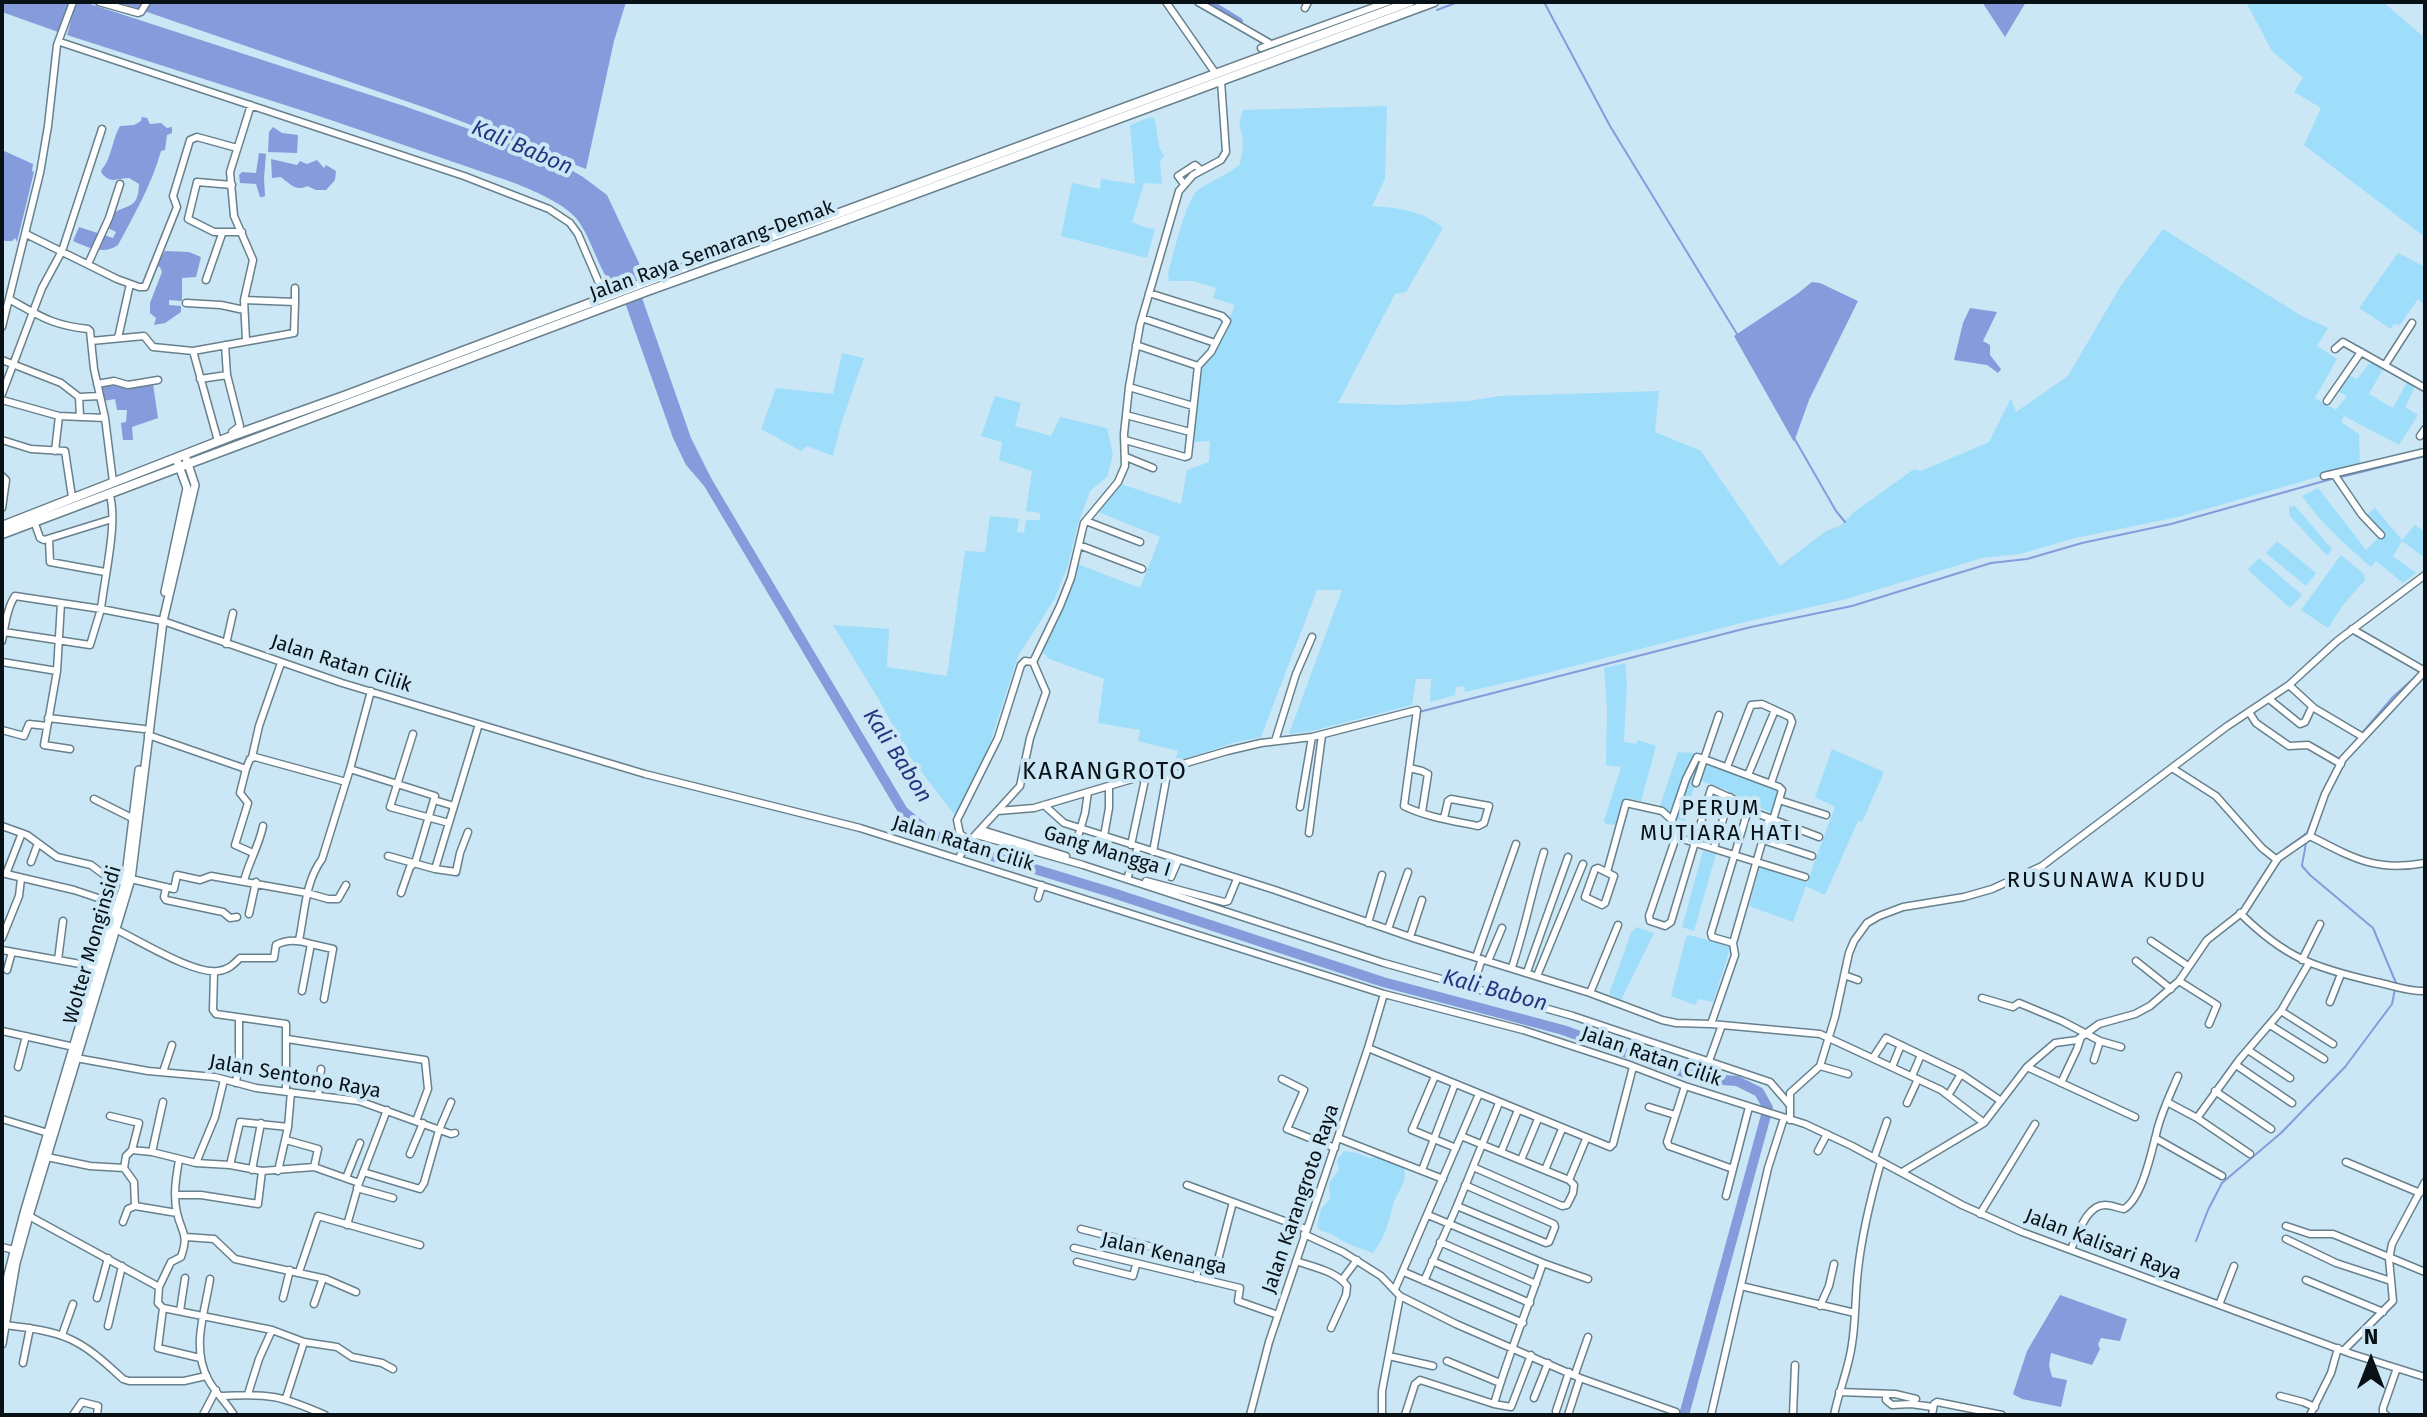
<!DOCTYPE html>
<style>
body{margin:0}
#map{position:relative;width:2427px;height:1417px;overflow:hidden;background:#cbe6f4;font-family:"Fira Sans",sans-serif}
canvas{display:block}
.frame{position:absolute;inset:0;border:4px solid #081116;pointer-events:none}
.north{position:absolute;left:2331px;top:1321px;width:80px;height:80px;-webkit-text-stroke:6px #cbe6f4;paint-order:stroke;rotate:0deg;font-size:22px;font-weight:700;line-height:32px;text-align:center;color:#081116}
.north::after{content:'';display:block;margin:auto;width:28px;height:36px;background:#081116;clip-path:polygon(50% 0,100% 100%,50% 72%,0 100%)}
</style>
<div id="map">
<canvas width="2427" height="1417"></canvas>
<div class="frame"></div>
<div class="north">N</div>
</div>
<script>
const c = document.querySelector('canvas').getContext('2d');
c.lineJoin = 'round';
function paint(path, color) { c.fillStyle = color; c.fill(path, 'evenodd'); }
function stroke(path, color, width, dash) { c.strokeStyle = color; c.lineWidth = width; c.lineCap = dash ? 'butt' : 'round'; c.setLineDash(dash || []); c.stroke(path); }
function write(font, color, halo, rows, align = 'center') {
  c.font = font + ' "Fira Sans",sans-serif'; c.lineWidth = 8; c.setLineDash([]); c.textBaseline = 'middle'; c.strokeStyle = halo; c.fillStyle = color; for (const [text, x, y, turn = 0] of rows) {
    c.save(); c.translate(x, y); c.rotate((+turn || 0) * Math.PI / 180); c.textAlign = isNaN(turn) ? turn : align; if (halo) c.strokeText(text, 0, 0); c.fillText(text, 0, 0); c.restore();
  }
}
const green = new Path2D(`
 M2246 2H2383L2425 38V237L2304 145 2321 108 2294 92 2303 78 2272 51Z
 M1387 106 1385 179 1372 206C1398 208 1422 210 1443 228L1406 292 1395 294 1338 403 1398 405 1468 401 1500 396 1659 391 1655 432 1701 451 1780 566 1826 531 1840 526 1854 512 1914 469 1921 471 1989 442 2011 398 2016 412 2068 376 2120 287 2163 229 2300 315 2328 328 2317 346 2337 359 2315 398 2336 410 2347 396 2337 391 2348 375 2357 379 2371 361 2383 369 2369 394 2393 408 2408 380 2416 385 2405 407 2418 415 2399 445 2344 416 2341 422 2359 434 2360 465 2178 517 2075 538 2020 554 1982 558 1846 599 1741 623 1539 675 1465 692 1464 686 1456 687 1455 695 1430 702 1431 679H1416L1412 705 1312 731 1289 734 1342 590H1317L1261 737 1232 743 1174 763 1178 751 1138 741 1140 730 1098 723 1104 679 1047 658 1046 655 1038 651 1060 606 1075 563 1140 588 1160 537 1096 511 1121 484 1181 504 1187 470 1209 462 1210 441 1191 442 1192 421 1203 365 1213 357 1235 305 1213 298 1216 288 1193 281H1169L1168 273C1173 256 1186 199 1198 190 1212 180 1227 176 1240 164 1241 158 1243 150 1243 143 1242 126 1236 130 1243 110Z
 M1151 117 1155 119 1159 146 1164 156 1160 161 1162 184 1144 183 1132 222 1147 228 1155 229 1147 258 1061 236 1072 183 1100 189 1101 179 1135 184 1130 125Z
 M2398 253 2425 267V305L2418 299 2400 325 2394 324 2391 329 2359 308Z
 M842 353 864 358 841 424 833 456 807 446 801 451 761 429 776 388 833 394Z
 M995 396 1021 403 1015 426 1051 436 1060 417 1107 428 1113 455 1107 477 1090 491 1077 527 1068 566 1054 600 1018 656 986 756 957 818 910 757 878 698 833 625 889 629 887 667 947 676 965 551 985 552 990 516 1019 519 1017 532 1024 533 1026 520H1040V513L1026 511 1032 471 999 460 1002 442 981 436Z
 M2318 488 2366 550 2383 533 2365 516 2375 508 2402 540 2415 525 2425 532V558L2402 541 2393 556 2416 573 2403 583 2376 561 2371 567C2345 545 2322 524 2302 496Z
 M2295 506 2332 549 2327 556 2289 515V507Z
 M2277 541 2316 573 2306 586 2266 553Z
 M2341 555 2364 574 2365 580 2343 605 2328 628 2301 610Z
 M2259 558 2302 595 2290 608 2249 571 2248 569Z
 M1625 663 1627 684 1624 742 1636 744 1638 740 1656 746 1641 801 1625 797 1616 825 1606 824 1604 821 1621 767 1606 765 1607 708 1604 668Z
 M1832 749 1884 772 1862 822 1858 821 1825 895 1806 886 1793 922 1749 906 1760 867 1807 883 1835 807 1815 797Z
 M1678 752 1694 753 1704 760 1778 789 1771 813 1726 790 1696 779 1685 821 1674 818 1660 806Z
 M1703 851 1716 854 1694 931 1682 927Z
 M1636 927 1654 933 1621 1000 1609 994 1631 933Z
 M1689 935 1731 946 1713 1002 1698 999 1695 1005 1671 996 1686 937Z
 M1344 1151 1357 1153 1369 1158 1377 1157 1404 1168C1408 1183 1397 1191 1393 1205 1389 1222 1384 1239 1373 1253 1358 1247 1349 1246 1335 1236 1328 1231 1324 1234 1317 1227L1321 1209 1330 1199 1329 1183 1339 1170 1337 1160Z`);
const water = new Path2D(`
 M2 2H71L61 33 2 12Z
 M76 2H84L404 106 534 152 558 162 583 177 607 195 639 263 640 292 691 438 714 484 706 488 686 465 673 438 623 297C599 277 596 247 579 222 569 205 528 188 509 181L316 115 67 35Z
 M118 2H626L614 41 586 169 429 109Z
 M1982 2H2026L2005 37Z
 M142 117 147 118 150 124 161 123 167 128 172 127V133L167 135 165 150 161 151C152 184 134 215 118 245 104 255 89 248 73 241L79 227 113 238 116 232 108 228 115 212C130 204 138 208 139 184L129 178C117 178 110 185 101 172L102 169C112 158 112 139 120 126L134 125 141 121Z
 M273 127 282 133 298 135 297 153 268 152 269 132Z
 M2 150 33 164 32 171 34 172 17 242 15 238 12 241H5L2 238Z
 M259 153 266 154 264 178 265 196 263 197H260L256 184 240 183 239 175 242 172 256 173Z
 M271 159 297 165 300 161 307 164 317 160 324 168 326 165 336 171 335 180 326 190H316L307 186C296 192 290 184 281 177L272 178Z
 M165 251 189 252 201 257 196 277 182 278V301L169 300V305L181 306V312L165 323 154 325 156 318 150 313V303L162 272 160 267 156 266Z
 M1812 282 1820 283 1858 301 1809 400 1794 442 1734 336 1797 294Z
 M1970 308 1997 312 1983 341 1990 345V355L2001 369 1998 373 1987 365 1954 360 1963 323Z
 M104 384H153L158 418 132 427 133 440H123L121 423 126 422 127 410H117L115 399 103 401 100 387Z
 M2060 1295 2127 1319 2120 1341 2101 1338 2098 1344 2100 1349 2092 1365 2051 1353 2049 1365 2052 1377 2067 1380 2061 1407 2022 1399 2013 1394 2027 1351Z`);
const stream = new Path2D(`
 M1544 2 1610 126 1737 334
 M1437 10 1458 2
 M1794 438 1836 511 1845 522
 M2341 477 2425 456
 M1419 712 1751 627 1852 606 1991 563 2027 559 2082 543 2171 524 2335 478
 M2362 733 2393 697 2415 677
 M2305 834C2308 844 2303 855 2302 866L2310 875 2373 928 2396 983
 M2286 848 2307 833 2316 810
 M2196 1241 2208 1210 2222 1183 2281 1133 2345 1067 2392 1004 2395 989`);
const river = new Path2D(`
 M1205 2 1238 22
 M704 476 903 811 927 831 959 846 1110 892 1383 982 1563 1030 1672 1069 1708 1079 1737 1081 1759 1092 1768 1108 1684 1415`);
const minor = new Path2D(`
 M99 2 138 13 141 12 147 2
 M1166 2 1216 74
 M1198 2 1271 44
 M1305 8 1308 2
 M60 42 464 176 549 209 570 223 578 234 605 297
 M1261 48 1388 2
 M1184 184 1178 176 1195 165 1201 170
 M232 185 197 182 188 219 214 232H242
 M26 234 117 279 139 287H145L177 207 173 196 190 140 197 137 237 148
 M88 264 109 218 120 184
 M206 280 222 234
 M9 299C40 316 51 325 88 329L90 331 94 369 105 418 113 482
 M244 300 295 302V288
 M186 303 221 305 244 310
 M1142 318 1215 343
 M2 327 40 173 48 126 57 45 73 2
 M118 338 130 284
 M246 340 244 300 253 260 234 216 230 172 251 105
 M91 341 144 336 153 347 193 351 294 333 295 302
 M225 345 227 375 240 426 232 432V436
 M1136 345 1198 366
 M2335 349 2343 342 2425 388
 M193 351 218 441
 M2 360 61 383 79 397 80 417
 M2385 365 2412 323
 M200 379 227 375
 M97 384 114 381 128 385 158 380
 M1129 387 1193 406
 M2 394 42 288 62 251 102 129
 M79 397 100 396
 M2 400 59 416 105 418
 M2327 401 2361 352
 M1126 415 1190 432
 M2420 436 2425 429
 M2 440 31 449 65 451 72 497
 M1125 440 1185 457 1188 456 1198 366 1211 352 1227 321 1222 316 1149 293
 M55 451 59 416
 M1126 457 1153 468
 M2334 474 2362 515 2381 535
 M2 476 6 480 2 508
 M2324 476 2425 452
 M109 493C119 519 104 579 101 609L163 621 342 683 645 774 860 828 1384 994 1523 1030 1627 1064 1685 1086 1805 1124 1852 1146 1962 1205 2022 1232 2352 1354 2425 1377
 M34 521 40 538 44 540 112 519
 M1086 521 1140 542
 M49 539 50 562 105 572
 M1079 545 1142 569
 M61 603 57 671 44 745 70 749
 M2352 629 2425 671
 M2 641C5 626 7 608 15 596L101 609 90 645 4 632
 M226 644 233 613
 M2 662 57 671
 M1033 662 1060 606 1071 578 1084 523 1118 482 1125 466 1124 434 1129 387 1140 325 1179 191 1193 175 1221 160 1226 152 1221 81
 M2289 685 2314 708 2363 737
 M2269 699 2300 724 2305 722 2312 707
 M2249 712 2256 723 2289 746 2308 745 2341 764
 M1719 715 1704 759 1779 787 1782 790 1773 820
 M48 718 144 729
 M2 730 24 736 29 724 47 726
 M413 734 390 807 449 823
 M148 735 246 769 250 759 255 757 346 782
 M1275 741 1296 674 1312 637
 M252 757 259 726 281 663
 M1727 767 1751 705 1762 704 1790 717 1792 722 1771 783
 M1409 768 1422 771 1428 774 1422 812
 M2172 768 2216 796 2262 848 2277 860
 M246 769 240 793 248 803 235 845 253 853
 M350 769 435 796 415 863 410 867 401 893
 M1748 775 1775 710
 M1696 783 1704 759 1697 757 1686 779 1672 820 1676 837 1649 916 1650 921 1665 926 1671 922 1711 789 1746 805 1748 810 1819 837
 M94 799 132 818
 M434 800 454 806
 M1779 800 1826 815
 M1044 805 1064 823 1275 890 1416 939 1590 993 1662 1020 1676 1023 1711 1024 1820 1034 1941 1090 1984 1123
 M1300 807 1312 737
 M998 811 1034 808 1227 751 1261 743 1312 737 1417 710 1404 806C1426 817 1454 821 1478 826L1484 823 1489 806 1451 799 1448 801 1444 818
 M2 826 27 835 57 857 91 865 107 877 125 883
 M982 830 1066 856
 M1309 833 1322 735
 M977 835 1083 865 1384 963 1573 1016 1770 1082 1789 1104
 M1104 836 1109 808V786
 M2310 836C2353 858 2375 872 2425 863
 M1676 837 1805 877
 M1763 840 1812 856
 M970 841 960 834 957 820 998 738 1021 665 1025 661 1033 662
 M1131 845 1146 775
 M1075 847 1085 813 1088 792
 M1714 848 1730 797
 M1153 852 1168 769
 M388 856 435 869 479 724
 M958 859 968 843 1020 786 1030 738 1046 692 1033 662
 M31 862 38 843
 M1598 868 1614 876 1605 903 1602 905 1585 897 1595 869Z
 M435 869 456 872 460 853 468 832
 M1607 872 1626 803 1662 811 1672 820
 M2 873 74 890 119 905
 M6 874 22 833
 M1171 877 1178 861
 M131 879 174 889 177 875 200 880 211 876 307 893 328 899H338L346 885
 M1127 879 1138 847
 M244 881C249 861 259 846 263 826
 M1146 881 1224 902 1228 901 1237 879
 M166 888 164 897 166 900 223 912 230 918 237 917
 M1038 898 1042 885
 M2240 913C2285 958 2315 968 2376 982 2392 985 2409 992 2425 991
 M249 914 256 882
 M1368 923 1382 875
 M1388 929 1408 872
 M117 930C140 941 195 975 218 971 228 970 233 965 240 958H274L276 945C287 939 299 940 311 944L302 991
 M1410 937 1422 900
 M2 938 19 896 21 879
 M299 940C305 912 305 882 322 859L350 769 371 691
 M2151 941 2188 966
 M1733 943 1712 937 1711 933 1748 810
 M311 944 333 949 324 999
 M2 950 97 967
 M1476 957 1516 844
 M58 960 63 921
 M2302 960 2320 924
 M1488 961 1502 928
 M2136 961 2171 989
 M1512 967C1525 929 1532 890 1544 852
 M7 970 12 952
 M214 972 213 1010 216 1014 286 1024V1091
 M1527 972 1568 857
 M1844 975 1858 980
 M1537 976 1583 864
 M2179 981 2217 1005 2209 1024
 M1472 988 1482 959
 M1590 993 1618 925
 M1982 998 2013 1007 2019 1003 2062 1021 2100 1041 2121 1047
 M2330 1002 2341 974
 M2281 1011 2333 1044
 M1711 1024 1735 955 1733 943 1769 818
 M2270 1025 2324 1059
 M2 1031 74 1047
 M287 1039 425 1060 428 1089 416 1121
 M1368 1048 1610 1147 1613 1144 1633 1067
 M2248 1050 2290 1078
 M76 1058 148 1071 215 1077 256 1088 359 1101 451 1134 455 1133
 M1873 1058 1886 1038 1961 1074 2001 1101
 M2094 1060 2100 1041
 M1709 1061 1722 1025
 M2236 1065 2292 1103
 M1820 1066 1848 1074
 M18 1067 26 1036
 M1892 1067 1901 1045
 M2027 1067 2135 1117
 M163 1072 172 1045
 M1435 1076 1412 1130 1456 1148
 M1912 1076 1921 1055
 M1282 1079 1304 1090 1287 1129 1335 1148
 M236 1083 239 1061V1018
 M2061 1083 2077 1049 2081 1037
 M1685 1086 1667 1142 1669 1146 1733 1169
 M2215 1091 2271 1129
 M1949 1094 1961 1074
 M318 1096 321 1069
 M2167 1102 2197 1118 2250 1154
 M1907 1103 1918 1079
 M1649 1107 1675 1115
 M110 1116 139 1123 132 1150
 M2197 1118 2239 1060 2281 1011 2309 963
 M2 1119 48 1133
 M1790 1120V1093L1820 1066 1835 1017 1849 953 1854 941 1867 923 1879 916 1903 907 1964 897 1992 889 2042 866 2226 727 2289 685 2337 641 2425 575
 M1461 1136 1569 1180
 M1338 1138 1443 1179
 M2155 1138 2222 1176
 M1818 1151 1827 1134
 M152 1152 163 1102
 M1501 1152 1518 1110
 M410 1154 423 1123
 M47 1157 90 1166 124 1168 126 1156 132 1150 152 1152 196 1163 230 1165 262 1171 314 1167 318 1149 286 1140
 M1874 1158 1887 1121
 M1521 1160 1538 1119
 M2346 1162 2420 1193
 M196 1163 215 1117 224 1080
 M230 1165 240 1122 288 1127
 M314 1167 359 1183
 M1473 1167 1562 1206 1567 1205 1573 1193 1574 1185 1569 1180
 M124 1168 134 1182 135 1206 177 1213
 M252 1170 261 1123
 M1422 1170 1455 1084
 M1545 1170 1562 1129
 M278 1171 288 1127 291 1092
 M363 1172 420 1189 424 1183 439 1130 451 1102
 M1902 1172 1984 1123 2027 1067 2055 1043 2077 1040 2099 1024 2135 1014 2150 1006 2179 981 2207 940 2244 911 2278 858 2310 836 2325 794 2343 759 2425 671
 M346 1178 360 1143
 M1569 1180 1586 1139
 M1187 1185 1306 1229
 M357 1188 393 1198
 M176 1195H201L258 1204 262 1171
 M1726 1196 1749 1107
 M1457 1206 1546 1243 1549 1242 1555 1227 1554 1224 1465 1185
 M1980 1214 2035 1124
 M1428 1215 1543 1263 1588 1279
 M29 1216 159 1287 158 1303 163 1308 158 1348 200 1358
 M123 1222 128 1209 135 1206
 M347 1225 359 1183 387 1110
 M2286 1226 2310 1234H2333L2425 1272
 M1081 1229 1200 1259 1196 1278
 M1304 1234 1343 1252 1381 1276 1400 1296 1456 1324 1580 1378 1676 1412
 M186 1237 214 1239 235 1259 326 1279 356 1292
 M2286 1239 2336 1263 2391 1281
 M1440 1242 1536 1284
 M2 1247 14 1250
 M1074 1248 1240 1288 1238 1301 1278 1315
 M2071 1249C2078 1235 2086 1205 2105 1205 2112 1205 2117 1208 2124 1209 2142 1198 2151 1154 2156 1135 2160 1115 2170 1095 2178 1076
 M1296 1261C1313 1267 1336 1271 1347 1286L1346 1295 1331 1328
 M1432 1261 1530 1303
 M1077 1262 1133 1276 1136 1265
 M299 1272 318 1216 420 1245
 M1404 1272 1523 1323
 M210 1279C205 1312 191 1347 208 1379 213 1390 226 1402 234 1415
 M1210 1280 1218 1260 1233 1202
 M1342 1280 1357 1260
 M2306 1280 2383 1312
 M1424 1281 1457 1206 1499 1103
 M1741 1286 1855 1313
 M159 1287 171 1262 181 1257C189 1234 182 1234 177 1213 173 1196 176 1177 179 1160
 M1395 1289 1479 1094
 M97 1298 108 1258
 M283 1298 290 1270
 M314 1304 323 1278
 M2219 1305 2234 1266
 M1820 1306 1829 1286 1834 1264
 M163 1308 272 1330 304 1342 337 1347 352 1357 382 1363 393 1369
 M180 1311 185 1278
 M5 1325C65 1332 78 1337 123 1379L129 1381H184L206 1376
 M108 1326 122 1266
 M62 1335 73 1304
 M2344 1350 2393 1301 2389 1259 2392 1244 2425 1182
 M1531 1355 1511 1407 1494 1404C1508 1356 1527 1310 1543 1263
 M1389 1356 1433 1366
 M1447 1361 1500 1383
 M23 1363 30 1328
 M1575 1374 1588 1337
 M1839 1392 1895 1394 1916 1399
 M248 1394 259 1359 272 1330
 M1886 1394V1400L1892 1405 1911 1404 1933 1407
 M222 1396C270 1393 281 1396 325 1415
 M2280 1396 2303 1402 2315 1407
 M286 1398 304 1342
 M1534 1398 1548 1363
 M1556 1411 1569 1372
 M73 1415 82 1402 98 1406 97 1415
 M203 1415 216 1390
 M1250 1415 1269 1342 1368 1048 1384 994
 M1382 1415V1391L1400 1296
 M1405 1415 1415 1384 1420 1380 1494 1404
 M1568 1415 1580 1378
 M1711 1415 1768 1168 1784 1118
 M1793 1415 1795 1365
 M1834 1415C1839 1390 1849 1368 1852 1344 1856 1319 1855 1294 1858 1270 1862 1233 1871 1197 1881 1162
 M1932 1415 1934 1404 1937 1402 2002 1415
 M2310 1415 2331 1373 2338 1348
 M2386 1415 2383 1413V1408L2397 1368`);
const major = new Path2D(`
 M165 592 187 488 176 458
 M2 1310 8 1275 24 1213 97 967 125 883 139 770
 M2 1344 16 1263 29 1216 131 879 163 621 195 485 185 455`);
const highway = new Path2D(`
 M2 526 232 436 344 396 707 259 834 215 1410 2
 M2 534 647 291 817 230 1434 2`);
const streetNames = [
 ["Jalan Raya Semarang-Demak",712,251,-20],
 ["Jalan Ratan Cilik",341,664,18],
 ["Jalan Ratan Cilik",963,844,17],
 ["Gang Mangga I",1107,852,17],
 ["Wolter Monginsidi",93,945,-74],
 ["Jalan Ratan Cilik",1651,1057,19],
 ["Jalan Sentono Raya",295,1077,10],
 ["Jalan Karangroto Raya",1301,1199,-71],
 ["Jalan Kalisari Raya",2103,1245,21],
 ["Jalan Kenanga",1164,1254,13]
];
const waterNames = [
 ["Kali Babon",522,148,23],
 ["Kali Babon",897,756,57],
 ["Kali Babon",1495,991,15]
];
const neighbourhoodNames = [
 ["PERUM",1721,809],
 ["MUTIARA HATI",1721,834],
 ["RUSUNAWA KUDU",2107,881]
];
const quarterNames = [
 ["KARANGROTO",1105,772]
];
paint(green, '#9edefb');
paint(water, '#859bdc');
stroke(stream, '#859bdc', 2);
stroke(river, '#859bdc', 10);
stroke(minor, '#67808c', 9);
stroke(major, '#67808c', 10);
stroke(highway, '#67808c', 11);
stroke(minor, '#fff', 6);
stroke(major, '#fff', 7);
stroke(highway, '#fff', 8);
write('20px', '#081116', '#cbe6f4', streetNames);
write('italic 22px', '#243581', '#cbe6f4', waterNames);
c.letterSpacing = '2px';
write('22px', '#081116', '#cbe6f4', neighbourhoodNames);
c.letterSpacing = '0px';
c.letterSpacing = '2px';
write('24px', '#081116', '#cbe6f4', quarterNames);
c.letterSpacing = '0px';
</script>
